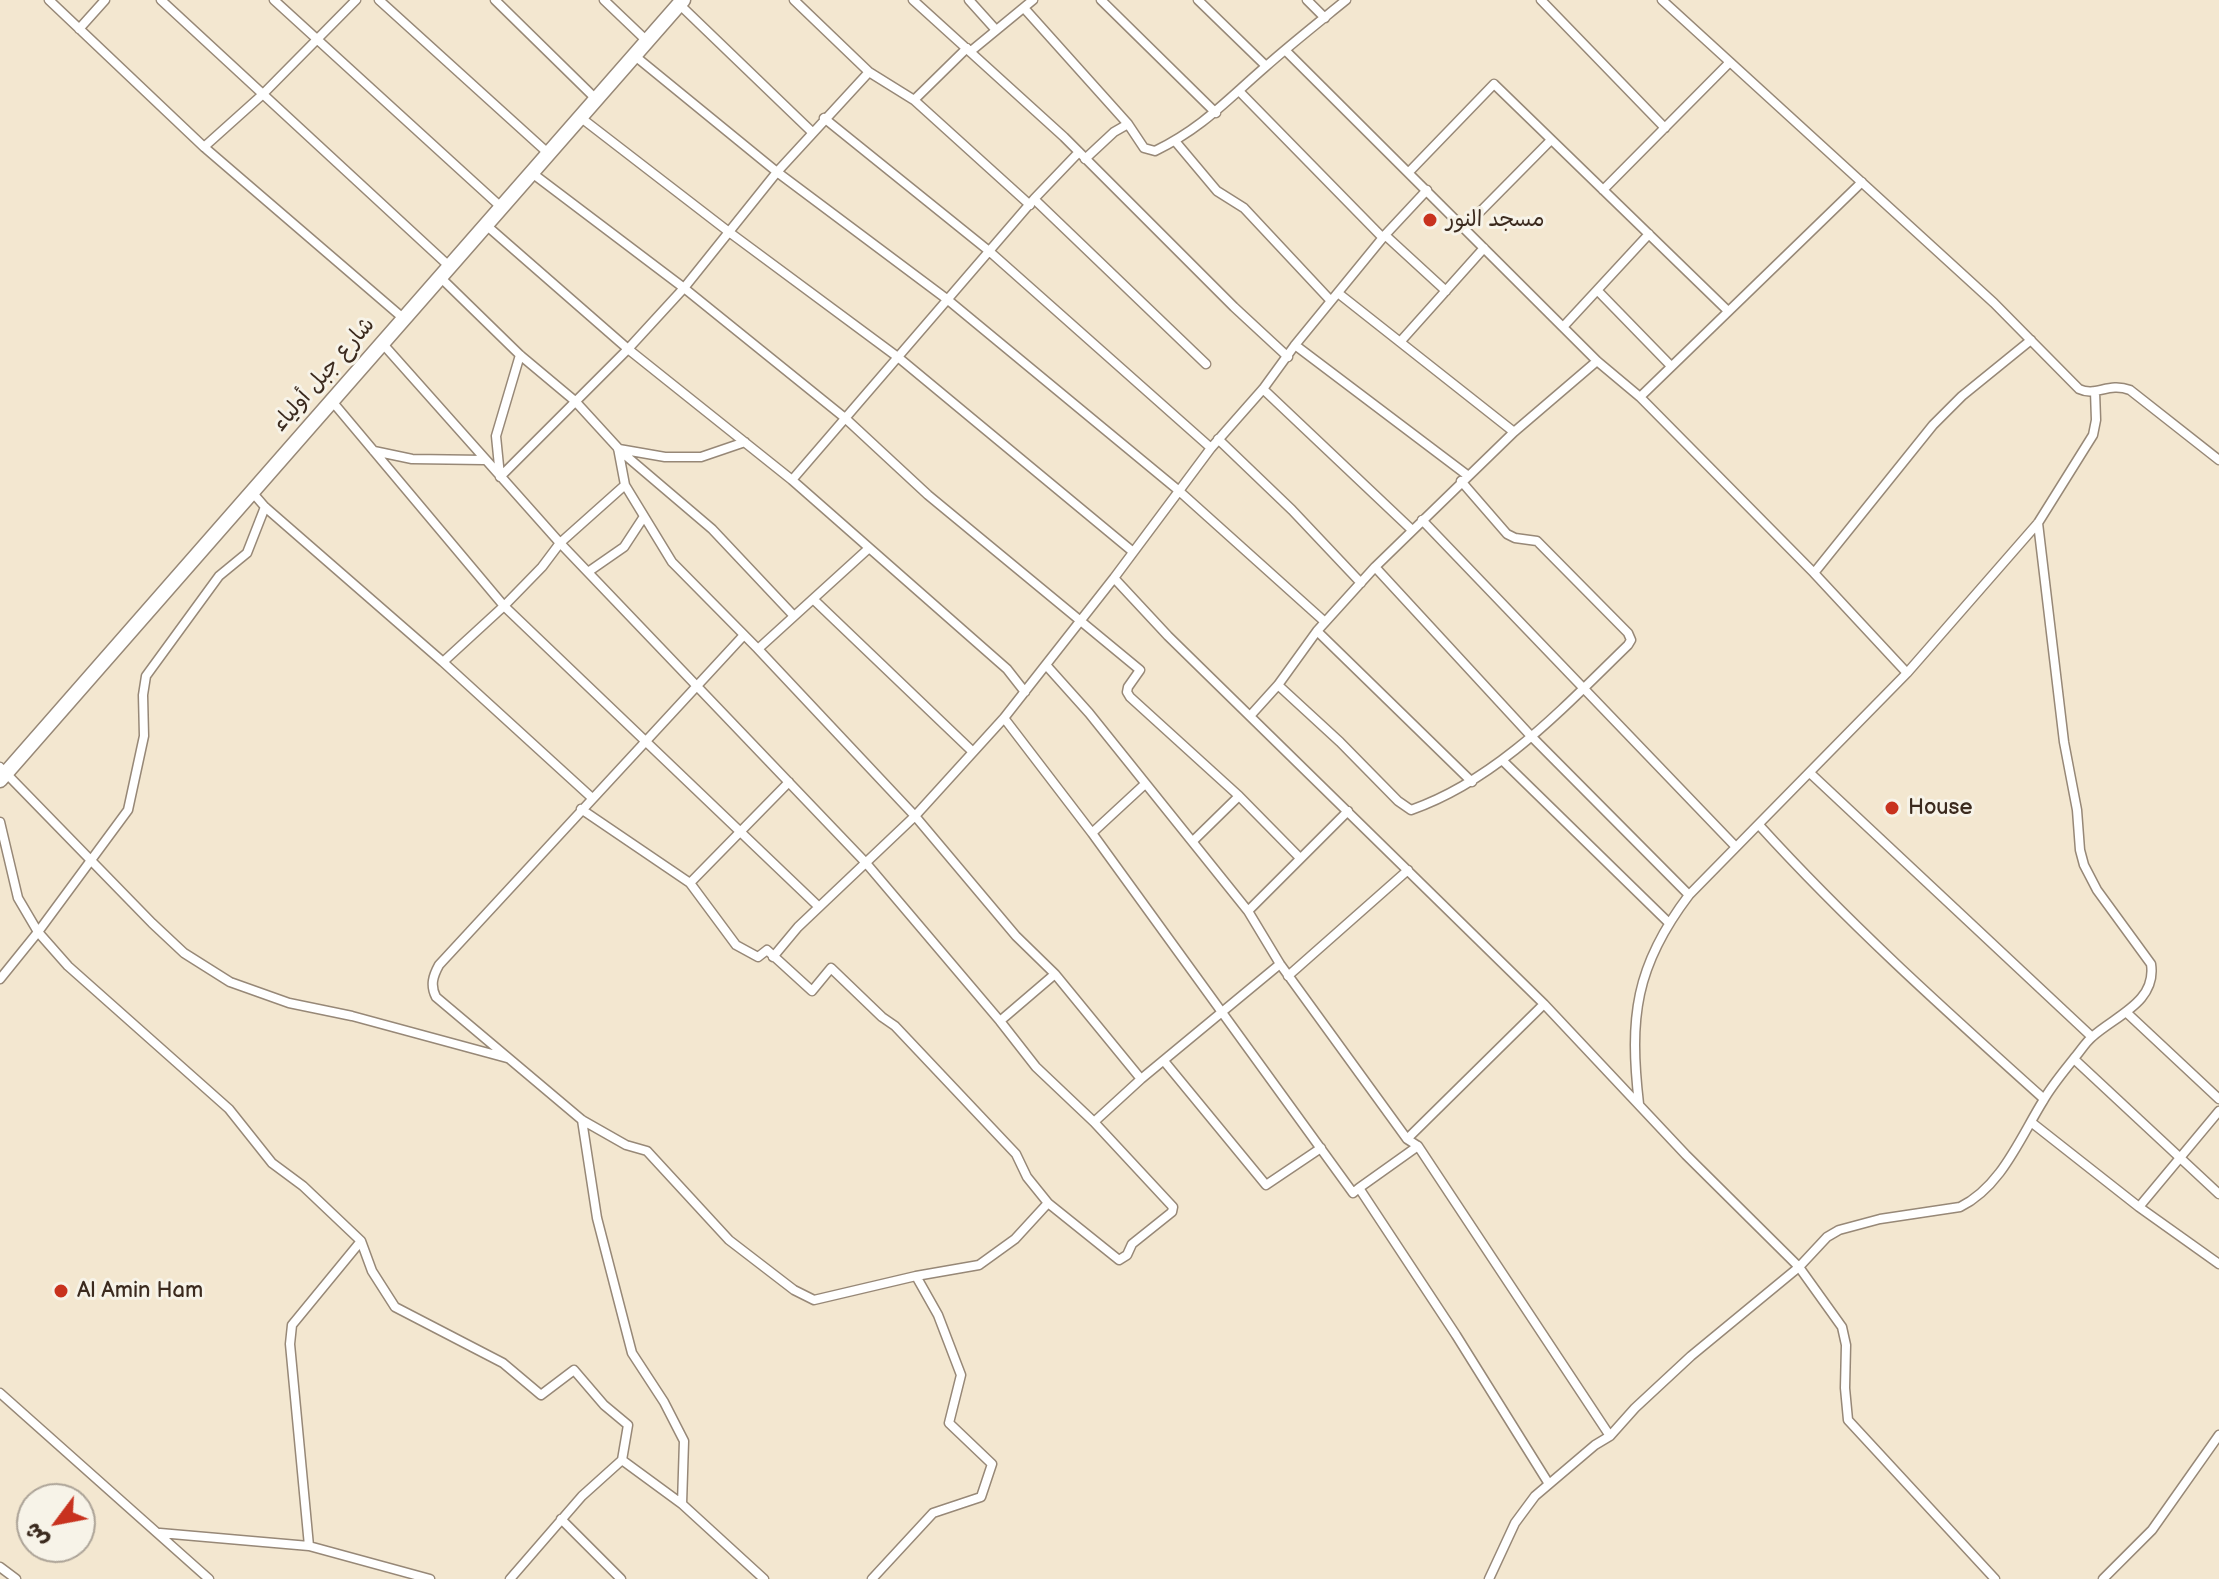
<!DOCTYPE html>
<meta charset="utf-8">
<style>
body{margin:0}
#map{position:relative;width:2219px;height:1579px;overflow:hidden;background:#f3e7d0;font-family:"Balsamiq Sans","Playpen Sans Arabic",sans-serif}
canvas{display:block}
.north{position:absolute;left:16px;top:1483px;width:80px;height:80px;box-sizing:border-box;background:#f7f3e8;border:2px solid #aca397;border-radius:50%;rotate:238deg;font-size:22px;font-weight:700;line-height:32px;text-align:center;color:#3b2a1e}
.north::after{content:'';display:block;margin:auto;width:28px;height:36px;background:#c8321e;clip-path:polygon(50% 0,100% 100%,50% 72%,0 100%)}
</style>
<div id="map">
<canvas width="2219" height="1579"></canvas>
<div class="north">ش</div>
</div>
<script>
const c = document.querySelector('canvas').getContext('2d');
c.lineJoin = 'round';
function stroke(path, color, width, dash) { c.strokeStyle = color; c.lineWidth = width; c.lineCap = dash ? 'butt' : 'round'; c.setLineDash(dash || []); c.stroke(path); }
function write(font, color, halo, rows, align = 'center') {
  c.font = font + ' "Balsamiq Sans","Playpen Sans Arabic",sans-serif'; c.lineWidth = 6; c.setLineDash([]); c.textBaseline = 'middle'; c.strokeStyle = halo; c.fillStyle = color; for (const [text, x, y, turn = 0] of rows) {
    c.save(); c.translate(x, y); c.rotate((+turn || 0) * Math.PI / 180); c.textAlign = isNaN(turn) ? turn : align; if (halo) c.strokeText(text, 0, 0); c.fillText(text, 0, 0); c.restore();
  }
}
const minor = new Path2D(`
 M49 0 204 147 403 318
 M161 0 449 266
 M274 0 501 207
 M379 0 549 154
 M495 0 596 99
 M604 0 648 42
 M794 0 869 72 914 100 1030 205
 M913 0 1064 137 1234 307 1288 357
 M969 0 996 30
 M1101 0 1216 113
 M1198 0 1266 66
 M1307 0 1325 18
 M1541 0 1665 128
 M1662 0 1994 303 2079 389C2096 397 2108 382 2130 390L2219 460
 M679 4 812 132
 M1024 8 1128 124 1144 148 1155 151C1202 128 1226 101 1264 68 1291 44 1319 22 1346 0
 M79 29 105 0
 M1285 50 1597 361 1640 397 1814 573 1907 673
 M971 51 1033 0
 M635 56 777 172 948 300 1178 490 1325 622
 M1239 91 1383 238
 M914 100 967 48
 M580 117 729 232 899 358 1132 551
 M824 118 989 251 1211 448
 M1175 141 1217 191 1244 208 1331 301
 M204 147 262 95 356 0
 M1085 159 1114 132 1128 124
 M1409 172 1494 84 1728 311
 M532 173 684 288 845 418 928 495 1140 670 1128 687 1127 692 1130 697 1239 796 1300 858
 M1603 190 1730 62
 M1034 199 1206 364
 M486 225 628 349 792 480 1007 669 1025 692
 M1464 228 1551 140
 M1385 235 1446 291
 M440 277 520 355 575 401 618 448 625 485 672 562 758 649 915 816 1016 936 1055 974 1141 1079
 M1598 291 1671 366
 M1338 293 1514 432
 M1563 327 1649 234
 M1400 342 1484 248
 M382 343 560 543 866 863 1000 1021 1036 1067 1094 1122 1141 1079 1280 964
 M1295 345 1467 475
 M1263 389 1412 530
 M1640 397 1862 182
 M331 400 504 606 819 907
 M1218 439 1292 510 1361 583
 M618 449 712 529 794 616
 M619 449 665 457H701L745 442
 M374 451 412 459 484 460
 M500 476 496 436 520 355
 M500 477 628 349 684 288 777 172 869 72
 M792 480 1034 199 1079 152
 M252 492 265 507 443 662 591 797
 M1422 520 1736 847
 M1375 567 1530 735 1689 895
 M588 572 624 547 643 518
 M1814 573 1933 425 1962 396 2031 340
 M1114 578 1168 636 1544 1004 1686 1155 1799 1267 1842 1327 1846 1345 1845 1388 1848 1420 1995 1579
 M813 599 973 752
 M1317 631 1472 782
 M744 635 439 965C433 976 430 985 436 997L582 1120 626 1145 647 1151 729 1240 794 1290 814 1300 916 1276 938 1315 961 1375 949 1423 992 1464 981 1497 933 1513 872 1579
 M758 649 868 549
 M443 662 504 606 542 567 560 543 625 485
 M1046 665 1089 713 1248 911 1280 964 1407 1139 1418 1146 1610 1436
 M1278 685 1340 742 1398 801 1411 810C1497 780 1563 708 1628 645L1631 640 1628 633 1537 541 1515 538 1507 534 1461 481
 M1250 716 1278 685 1317 631 1375 567 1514 432 1597 361
 M1004 718 1092 833 1353 1193 1359 1188 1456 1335 1549 1484
 M1502 760 1669 923
 M0 767 152 923 184 953 230 982 289 1003 352 1016 507 1058
 M1810 773 2092 1037
 M581 809 690 883 789 782
 M0 822 18 898 38 932 68 966 229 1109 272 1163 303 1186 361 1241 372 1271 395 1307 503 1363 541 1395 574 1370 604 1405 628 1425 622 1460 582 1496 510 1579
 M1759 825C1848 923 1945 1010 2044 1099
 M1092 833 1145 784
 M1193 841 1239 796
 M690 883 736 945 758 957 767 950 812 991 831 968 882 1017 895 1026 1016 1154 1027 1177 1048 1203
 M1248 911 1348 811
 M773 957 798 927 915 816 1004 718 1114 578 1211 448 1263 389 1295 345 1385 235 1427 190
 M1288 976 1408 870
 M0 979 38 932 128 810 144 736 143 695 146 676 219 576 247 553 265 507
 M2127 1013 2219 1099
 M1000 1021 1055 974
 M2074 1059 2219 1194
 M1164 1061 1266 1185 1321 1148
 M1639 1104C1629 1018 1635 966 1689 895L1907 673 2038 523 2093 435 2096 420 2095 391
 M582 1120 597 1218 632 1353 664 1402 684 1441 682 1504
 M2031 1122 2139 1207 2219 1264
 M1407 1139 1544 1004
 M1359 1188 1418 1146
 M2139 1207 2219 1111
 M916 1276 979 1265 1015 1239 1048 1203 1119 1260 1127 1255 1132 1244 1172 1212 1173 1207 1094 1122
 M0 1393 209 1579
 M622 1460 682 1504 764 1579
 M561 1519 621 1579
 M160 1533 309 1546 430 1579
 M309 1546 290 1344 292 1325 361 1241
 M0 1567 16 1579
 M1489 1579 1515 1523 1535 1496 1595 1445 1610 1436 1635 1408 1691 1356 1799 1267 1827 1237 1839 1230 1880 1219 1960 1207C2001 1187 2020 1138 2043 1101 2052 1085 2065 1070 2076 1056 2081 1050 2086 1042 2092 1037 2115 1016 2157 1002 2151 964L2097 890 2084 865 2080 850 2077 810 2064 742 2038 523
 M2103 1579 2152 1530 2219 1435`);
const trunk = new Path2D(`
 M0 780 683 0`);
const markers = [
 [1430,220,8,"#c8321e"],
 [1892,808,8,"#c8321e"],
 [61,1291,8,"#c8321e"]
];
const poiNames = [
 ["مسجد النور",1446,220],
 ["House",1908,808],
 ["Al Amin Ham",77,1291]
];
const streetNames = [
 ["شارع جبل أولياء",324,375,-49]
];
stroke(minor, '#978877', 11);
stroke(trunk, '#978877', 17);
stroke(minor, '#fff', 8);
stroke(trunk, '#fff', 14);
for (const [x, y, r, color] of markers) { const dot = new Path2D(); dot.arc(x, y, r, 0, 2 * Math.PI); c.fillStyle = color; c.fill(dot); stroke(dot, '#f7f3e8', 3); }
write('22px', '#3b2a1e', '#f7f3e8', poiNames, 'left');
write('22px', '#3b2a1e', '#f7f3e8', streetNames);
</script>
